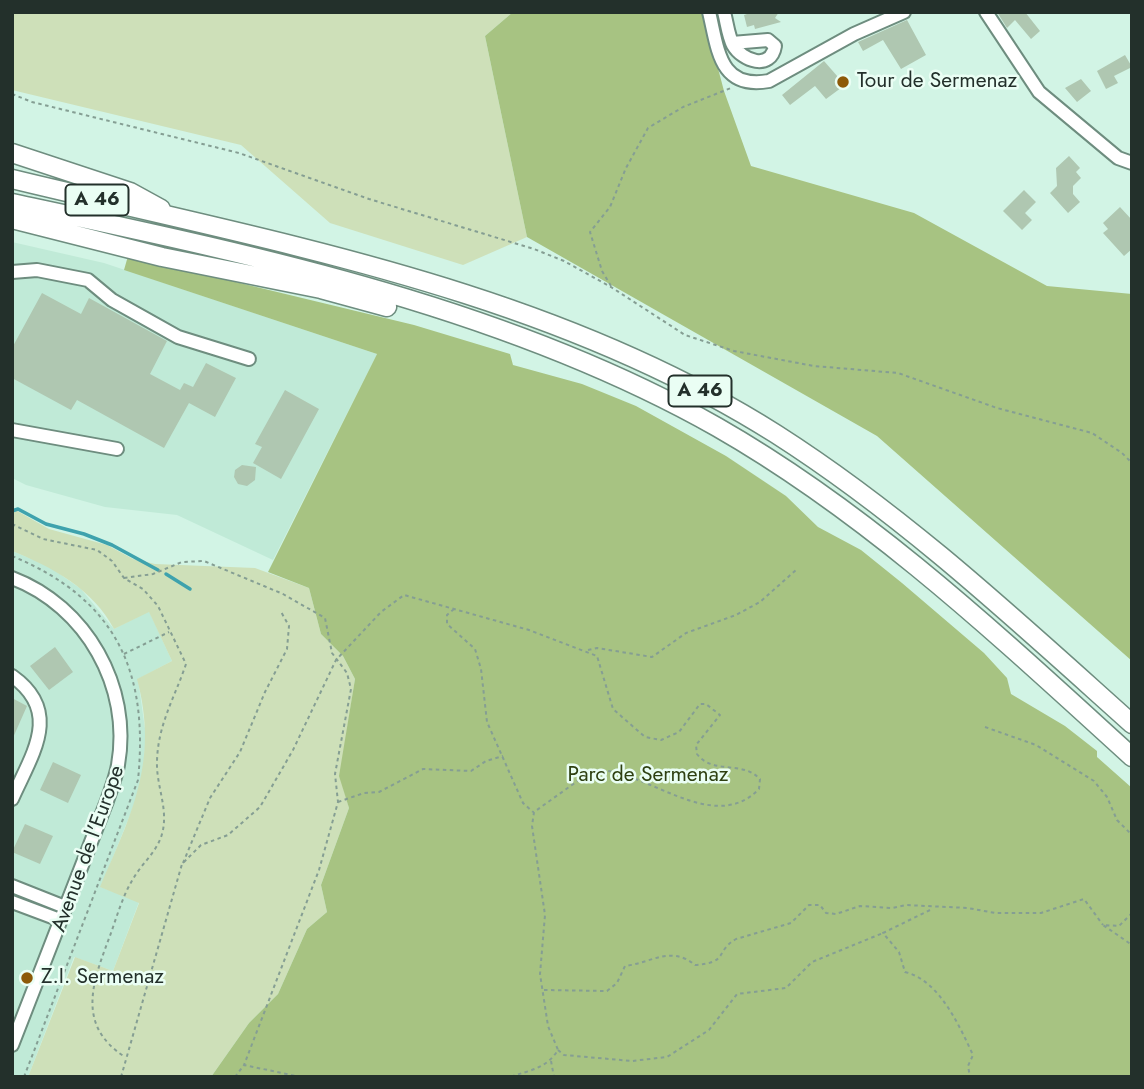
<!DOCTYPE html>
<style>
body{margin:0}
#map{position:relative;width:1144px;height:1089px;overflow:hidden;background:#d2f4e5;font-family:Jost,sans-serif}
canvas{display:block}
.frame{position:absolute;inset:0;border:14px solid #23302b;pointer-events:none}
</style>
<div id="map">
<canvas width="1144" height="1089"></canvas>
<div class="frame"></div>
</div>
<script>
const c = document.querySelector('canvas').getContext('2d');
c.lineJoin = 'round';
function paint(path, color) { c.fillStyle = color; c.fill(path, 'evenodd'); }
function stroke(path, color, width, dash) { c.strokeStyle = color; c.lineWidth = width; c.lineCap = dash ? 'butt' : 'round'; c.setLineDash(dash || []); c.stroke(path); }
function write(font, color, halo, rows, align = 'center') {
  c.font = font + ' Jost,sans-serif'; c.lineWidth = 5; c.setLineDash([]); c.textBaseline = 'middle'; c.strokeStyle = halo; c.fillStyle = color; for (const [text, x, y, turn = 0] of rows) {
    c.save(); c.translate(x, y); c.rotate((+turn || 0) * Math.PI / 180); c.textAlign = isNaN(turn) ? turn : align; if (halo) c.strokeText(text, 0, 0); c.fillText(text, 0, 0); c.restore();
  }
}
const built = new Path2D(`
 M12 242 104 263 377 354 273 560 177 515 105 507 26 485 12 478Z
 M12 551 47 565 81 589 114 629 149 611 172 661 138 679 146 736 142 785 101 887 139 902 113 971 74 957 28 1077H12Z`);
const green = new Path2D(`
 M12 12H513L485 36 527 237 463 265 330 223 241 145 12 90Z
 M12 508 49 529 107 545 133 559 155 564 255 568 309 588 321 634 343 656 355 679 340 776 349 808 321 885 327 912 307 929 278 994 249 1023 211 1077H28L75 957 113 971 139 903 100 887C132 813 159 761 137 679L172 661 149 612 114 629C93 589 52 567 12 551Z`);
const forest = new Path2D(`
 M513 12H703L724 91 751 166 914 213 1047 286 1132 294V661L877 436 527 237 485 36Z
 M128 256 414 325 510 354 513 365 582 384 636 406 726 456 786 496 818 527 861 550 902 583 984 653 1007 678 1011 694 1065 726 1097 751V757L1132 788V1077H211L249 1023 278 994 307 929 327 912 321 885 349 808 339 776 355 679 343 656 321 634 309 588 268 572 377 354 124 270Z`);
const stream = new Path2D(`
 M12 511 18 509 46 524 84 534 112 545 158 570
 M166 574 190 589`);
const building = new Path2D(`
 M753 12H779L775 18 781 22 755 29 754 25 747 27 744 15Z
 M997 12H1025L1040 31 1031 39 1015 20 1007 28Z
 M907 20 926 55 901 69 883 40 863 51 858 42Z
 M1125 55 1132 67 1114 76 1118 83 1106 89 1097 71Z
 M824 61 845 85 826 99 815 86 790 105 782 95Z
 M1081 79 1091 91 1077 102 1065 88Z
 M1069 156 1080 168 1076 172 1081 178 1073 186V194L1080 202 1068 213 1050 193 1057 186 1056 168Z
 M1024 190 1036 202 1025 213 1032 220 1022 230 1003 211Z
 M1120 207 1132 220V249L1124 256 1103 233 1108 229 1103 223Z
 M42 293 81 314 89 298 167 341 150 374 180 390 184 383 193 387 206 363 236 378 215 417 189 403 164 448 77 400 71 410 12 378V348Z
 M285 390 319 409 281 479 253 463 262 447 255 444Z
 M242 465 256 467 255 480 247 486 238 484 234 477 235 470Z
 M55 647 73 672 49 690 30 666Z
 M12 698 27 706 12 740Z
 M53 762 81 775 68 803 40 790Z
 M25 824 53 836 40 864 12 852Z`);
const path = new Path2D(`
 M12 94 32 102 239 153 369 199 534 249 564 261 611 287 685 335 734 351 814 366 898 373 997 408 1092 433 1122 453 1132 463
 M611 286 602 271 590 232 610 207 626 168 648 128 683 107 731 88
 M12 524 43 539 97 550 112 561 124 578 143 589 158 606 186 664C175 697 158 724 157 761 156 786 169 809 162 834 157 852 142 863 133 879 123 895 117 916 111 933 94 979 74 1024 125 1057
 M12 556C116 599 149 671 138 780L24 1077
 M124 578 153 574 182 562 204 561 283 594 325 618 332 653 347 673 351 689 335 774 338 802 319 870 244 1065
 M454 609 447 615V624L475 649 481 669 487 722 523 803 533 812
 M588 650 597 648 652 657 686 633 736 615 760 602 796 570
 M124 654 169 632
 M985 727 1036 745 1094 781 1107 797 1117 820 1132 835
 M338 802 364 793 379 792 423 769 471 771 486 761 503 756
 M183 863 210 798 240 752 265 692 287 649 289 626 280 610
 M930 910 883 933 899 952 905 972C939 980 959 1025 973 1055L968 1066 970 1077
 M1132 913 1119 926 1103 925 1132 945
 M544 990 607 991 617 983 625 966C651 963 671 945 695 965 729 963 715 951 736 939L791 923 809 905H820L826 913 836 914 860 906 892 908 906 905 968 908 995 913H1041L1084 899 1103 925
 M558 1050 564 1055 632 1061 667 1057 709 1030 737 994 786 988 812 962 883 933
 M551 1061 554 1077
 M121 1077 182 864 201 845 228 835 260 807 293 750 336 660 381 612 404 595 529 630 597 656 613 709 645 737 661 740 679 732 700 704H706L720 715 696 745 697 754C713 775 742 760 760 779L759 789C712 837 645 767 593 770L534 812 532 826 545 915 540 974 548 1026 558 1050C546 1069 530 1070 510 1077
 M235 1077 244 1065 301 1077`);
const minor = new Path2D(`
 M709 12C718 49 719 90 769 81L854 34 904 12
 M724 12C727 23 728 35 733 45 742 61 771 71 775 46L768 40 732 43
 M986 12 1039 92 1118 158 1132 163
 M12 272 37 270 88 280 112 300 178 337 249 359
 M12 430 117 449
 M12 578C86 606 132 687 118 765 116 777 111 789 107 801L12 1045
 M12 676C63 712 32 754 12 799
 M12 886 65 907
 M12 902 60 920`);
const highway = new Path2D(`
 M12 153 130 192 161 209
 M12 179C272 242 547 289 776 434 906 517 1018 622 1132 724
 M12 203C250 254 503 306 717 427 871 515 1001 638 1132 757
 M12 219 162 257 321 289 387 307`);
const markers = [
 [843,82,7,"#8d5908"],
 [27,978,7,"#8d5908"]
];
const shields = [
 [97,200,63],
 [700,391,63]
];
const shieldNames = [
 ["A 46",97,200],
 ["A 46",700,391]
];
const poiNames = [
 ["Tour de Sermenaz",857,82],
 ["Z.I. Sermenaz",41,978]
];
const parkNames = [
 ["Parc de Sermenaz",648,776]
];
const streetNames = [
 ["Avenue de l'Europe",89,849,-70]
];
paint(built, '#c0ead7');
paint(green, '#cee0b9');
paint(forest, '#a7c382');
stroke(stream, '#3ea2ad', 3.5);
paint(building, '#afc7b1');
stroke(minor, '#6e8d7f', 16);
stroke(highway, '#6e8d7f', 21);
stroke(path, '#859e93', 2, [3.5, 3.5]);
stroke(minor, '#fff', 12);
stroke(highway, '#fff', 18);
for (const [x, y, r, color] of markers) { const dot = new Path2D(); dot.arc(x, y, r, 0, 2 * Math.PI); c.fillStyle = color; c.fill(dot); stroke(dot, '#eafef4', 2.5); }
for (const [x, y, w] of shields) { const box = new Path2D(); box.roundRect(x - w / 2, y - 15.5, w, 31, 5); c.fillStyle = '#eafef4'; c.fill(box); stroke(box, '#23302b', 2); }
write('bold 19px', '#23302b', null, shieldNames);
write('21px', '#23302b', '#eafef4', poiNames, 'left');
write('21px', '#2e4011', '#eafef4', parkNames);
write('21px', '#23302b', '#eafef4', streetNames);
</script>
